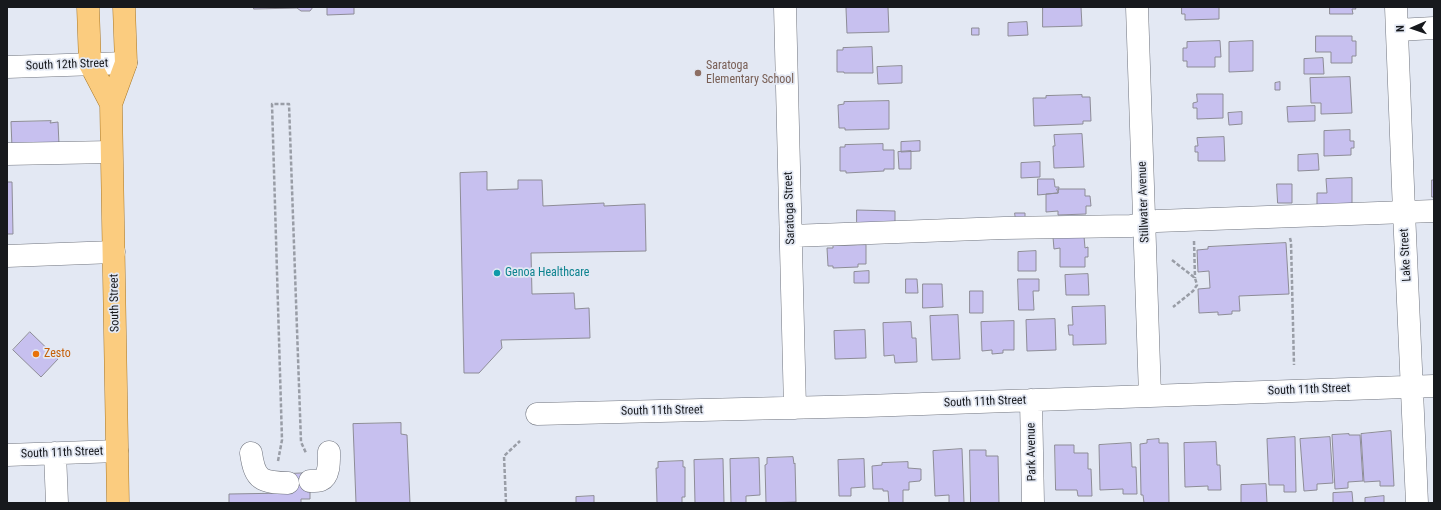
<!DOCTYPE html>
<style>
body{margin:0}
#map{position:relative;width:1441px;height:510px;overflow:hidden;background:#e3e8f3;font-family:"Roboto Condensed",sans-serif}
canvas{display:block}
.frame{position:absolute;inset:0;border:8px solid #17191d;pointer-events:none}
.north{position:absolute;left:1393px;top:8px;width:40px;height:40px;-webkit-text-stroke:3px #e3e8f3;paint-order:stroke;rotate:268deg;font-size:11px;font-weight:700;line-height:16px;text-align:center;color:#17191d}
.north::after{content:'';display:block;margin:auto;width:14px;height:18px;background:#17191d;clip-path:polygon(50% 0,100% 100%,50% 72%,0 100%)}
</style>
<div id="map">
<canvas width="1441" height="510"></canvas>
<div class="frame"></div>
<div class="north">N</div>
</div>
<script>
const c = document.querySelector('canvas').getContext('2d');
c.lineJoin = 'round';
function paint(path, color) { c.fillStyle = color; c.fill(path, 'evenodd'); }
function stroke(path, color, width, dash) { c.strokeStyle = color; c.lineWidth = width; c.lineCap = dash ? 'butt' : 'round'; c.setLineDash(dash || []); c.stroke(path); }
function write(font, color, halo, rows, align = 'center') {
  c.font = font + ' "Roboto Condensed",sans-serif'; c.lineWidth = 3.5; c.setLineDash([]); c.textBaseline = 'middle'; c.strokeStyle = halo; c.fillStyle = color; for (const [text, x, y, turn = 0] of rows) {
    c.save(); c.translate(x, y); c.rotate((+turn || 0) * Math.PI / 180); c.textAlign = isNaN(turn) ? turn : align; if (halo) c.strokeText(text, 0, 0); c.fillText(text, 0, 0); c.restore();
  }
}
const building = new Path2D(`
 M254 7H354V14L327 15V7H313L310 11H301L297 8 254 9Z
 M888 7 889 32 847 33 846 8Z
 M1043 7H1081L1082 26 1043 27Z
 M1182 7H1219V19L1185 20V14H1182Z
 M1330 7H1355L1356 9H1352L1353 14H1330Z
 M1027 22 1028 35 1008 36V23Z
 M972 28H979V35H972Z
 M1316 36H1352V41H1356V56H1352V63H1331V52H1316Z
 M1220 41 1221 57H1215V67H1187V61H1183V48H1187V42Z
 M1253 41V71L1229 72V42Z
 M872 47 873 73H844V72H837V50H843V48Z
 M1323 58 1324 74H1304V59Z
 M902 66V83L878 84 877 67Z
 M1350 77 1352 113 1321 114V103H1311L1310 78Z
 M1280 82V90H1275V83Z
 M1197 94H1223V118L1197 119V108H1193V103L1197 102Z
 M1082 95V97H1090L1091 121H1083V124L1034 126 1033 98H1046V96Z
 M889 101V129L845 130V128H839L838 105 844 104V102Z
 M1315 106V121L1288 122 1287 107Z
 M1242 112V124L1229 125 1228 113Z
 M51 121 50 123 58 122 59 145 12 148 11 122Z
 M1350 130V141H1354V148H1351V155L1324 156V131Z
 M1082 134 1084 167 1054 168 1053 146H1055L1054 135Z
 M1224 137 1225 161H1198V152H1195V146H1198L1197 138Z
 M920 141V151L901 152V142Z
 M883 144V150H894V169H884V171L846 173V171H840V147H845V145Z
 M911 151V169H899L898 152Z
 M1318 154 1319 170 1298 171V155Z
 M1040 162V177L1021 178V163Z
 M487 172V190L518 189V180H542L543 206 604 203V206L645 204 646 251 531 253 532 294 574 293 575 309 589 308 590 338 501 340 502 348 479 373H464L460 173Z
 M1352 178V204L1317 205V193H1327L1326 179Z
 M1038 179H1054L1055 187H1059L1058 193 1038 195Z
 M1432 180H1434V197H1432Z
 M7 182H12L13 234H7Z
 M1277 184H1292V203H1278Z
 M1057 189H1085V196H1090L1091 206H1086V214L1058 215V211L1046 212V194L1058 193Z
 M857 210 895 211V230L857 233Z
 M1015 213H1025V220H1016Z
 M1084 236 1085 248 1088 247V257H1085V267H1060V248L1054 249 1053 237Z
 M1286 243 1289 294 1239 296 1240 311H1232V314L1218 315V312L1199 313 1198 289 1210 288 1209 271 1198 272 1197 250 1208 249V247Z
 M866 245V264H858V267L833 268V266H828L827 248H833V246Z
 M1036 251V271H1018V252Z
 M869 271V283H854V272Z
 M1088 274 1089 295H1066L1065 275Z
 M906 279H917L918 293H906Z
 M1018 279H1039V291H1033L1034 310H1019Z
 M923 284H942L943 307 923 308Z
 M970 291H983V313H970Z
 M1105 306 1106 344 1073 345V335H1069L1068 325H1073L1072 307Z
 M958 315 960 359 932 360 930 316Z
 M1055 319 1056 350 1027 351 1026 320Z
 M1014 321V350H1003V353L992 354V350L982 351 981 322Z
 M911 322 912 338H916L917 362 895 363 894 355 884 356 883 323Z
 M865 330 866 358 835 359 834 331Z
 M30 332 58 359 41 377 13 350Z
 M401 423V434L407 435 410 503H356L353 424Z
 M1391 431 1394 486H1380V481L1364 482 1361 434Z
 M1349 434V435H1360L1363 481 1348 482V488L1335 489 1332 435Z
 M1295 437 1296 492H1284V485H1269L1267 439Z
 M1330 437 1333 483 1317 484V490L1304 491 1300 439Z
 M1159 439V443H1168L1169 503H1144L1143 495H1141L1140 444 1147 443V440Z
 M1216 442 1217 465H1220L1221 490H1208V486L1185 487 1184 443Z
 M1131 443 1132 467H1136L1137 494H1123V489L1100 490 1099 445Z
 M1055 445H1074V453H1088V469H1091L1092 496H1078L1077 490H1056Z
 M962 449 964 503H949V495L935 496 933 451Z
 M970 450H986V456H998L999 503H971Z
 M793 457 794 464 795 463 796 502 766 503 765 465 767 464V458Z
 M759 458 760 495 746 496V503H731L730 459Z
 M723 459 724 503H695L694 460Z
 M864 459 865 487 851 488V496H839L838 460Z
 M683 461V467H685V497H682V503H657L656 468H658V462Z
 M908 462V468L921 469V480H920V481L909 482V490H903V503H889L888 491H883V489H873L872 466 882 465V463Z
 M310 473V499H301V503H229V494L288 493V474Z
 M1266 484 1267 503H1241V485Z
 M1352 492 1353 503H1333V493Z
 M594 496V503H576V497Z
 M1384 496V503H1365V498Z`);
const path = new Path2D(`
 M1290 238 1291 242 1294 365
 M1194 241 1195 278
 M1172 260 1195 278 1197 285 1193 291 1173 307
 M278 461 282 440 272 104H289L301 442 306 453
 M506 503 504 456 520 441`);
const minor = new Path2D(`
 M785 7 795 408
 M1137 7 1150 396
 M1396 7 1404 212 1417 503
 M1397 30 1434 28
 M7 67 126 63
 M7 154 111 152
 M791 236 1004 228 1131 226 1157 221 1434 211
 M7 256 114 252
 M1031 400 1033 503
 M537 414 866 406 1434 386
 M55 453 57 503
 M251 453C255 481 262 482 288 483
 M7 455 117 451
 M310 481C313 481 318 481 321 480 330 476 329 460 329 452`);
const major = new Path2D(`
 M88 7 90 64 111 104
 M118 503 111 104 126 63 124 7`);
const markers = [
 [698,73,4,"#8d6e63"],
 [497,273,4,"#0f9aa8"],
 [36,354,4,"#e8710a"]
];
const streetNames = [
 ["South 12th Street",67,65,-2],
 ["Stillwater Avenue",1144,202,-92],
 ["Saratoga Street",790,208,-92],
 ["Lake Street",1406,255,-93],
 ["South Street",115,303,-91],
 ["South 11th Street",1309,390,-2],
 ["South 11th Street",985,402,-2],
 ["South 11th Street",662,411,-1],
 ["Park Avenue",1032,452,-91],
 ["South 11th Street",62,453,-2]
];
const educationNames = [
 ["Saratoga",706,66],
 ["Elementary School",706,80]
];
const cultureNames = [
 ["Genoa Healthcare",505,273]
];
const foodNames = [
 ["Zesto",44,354]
];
paint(building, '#c7c0ef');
stroke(building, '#8d8c96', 1);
stroke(minor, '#71757f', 23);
stroke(major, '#a97725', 23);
stroke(path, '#999da6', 2.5, [4, 2]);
stroke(minor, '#fff', 22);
stroke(major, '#fbcc7f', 22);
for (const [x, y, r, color] of markers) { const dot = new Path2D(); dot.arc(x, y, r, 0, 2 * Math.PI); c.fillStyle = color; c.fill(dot); stroke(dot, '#e3e8f3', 1.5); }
write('12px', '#17191d', '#e3e8f3', streetNames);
write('12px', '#785e54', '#e3e8f3', educationNames, 'left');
write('12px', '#0d838f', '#e3e8f3', cultureNames, 'left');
write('12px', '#c56008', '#e3e8f3', foodNames, 'left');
</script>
